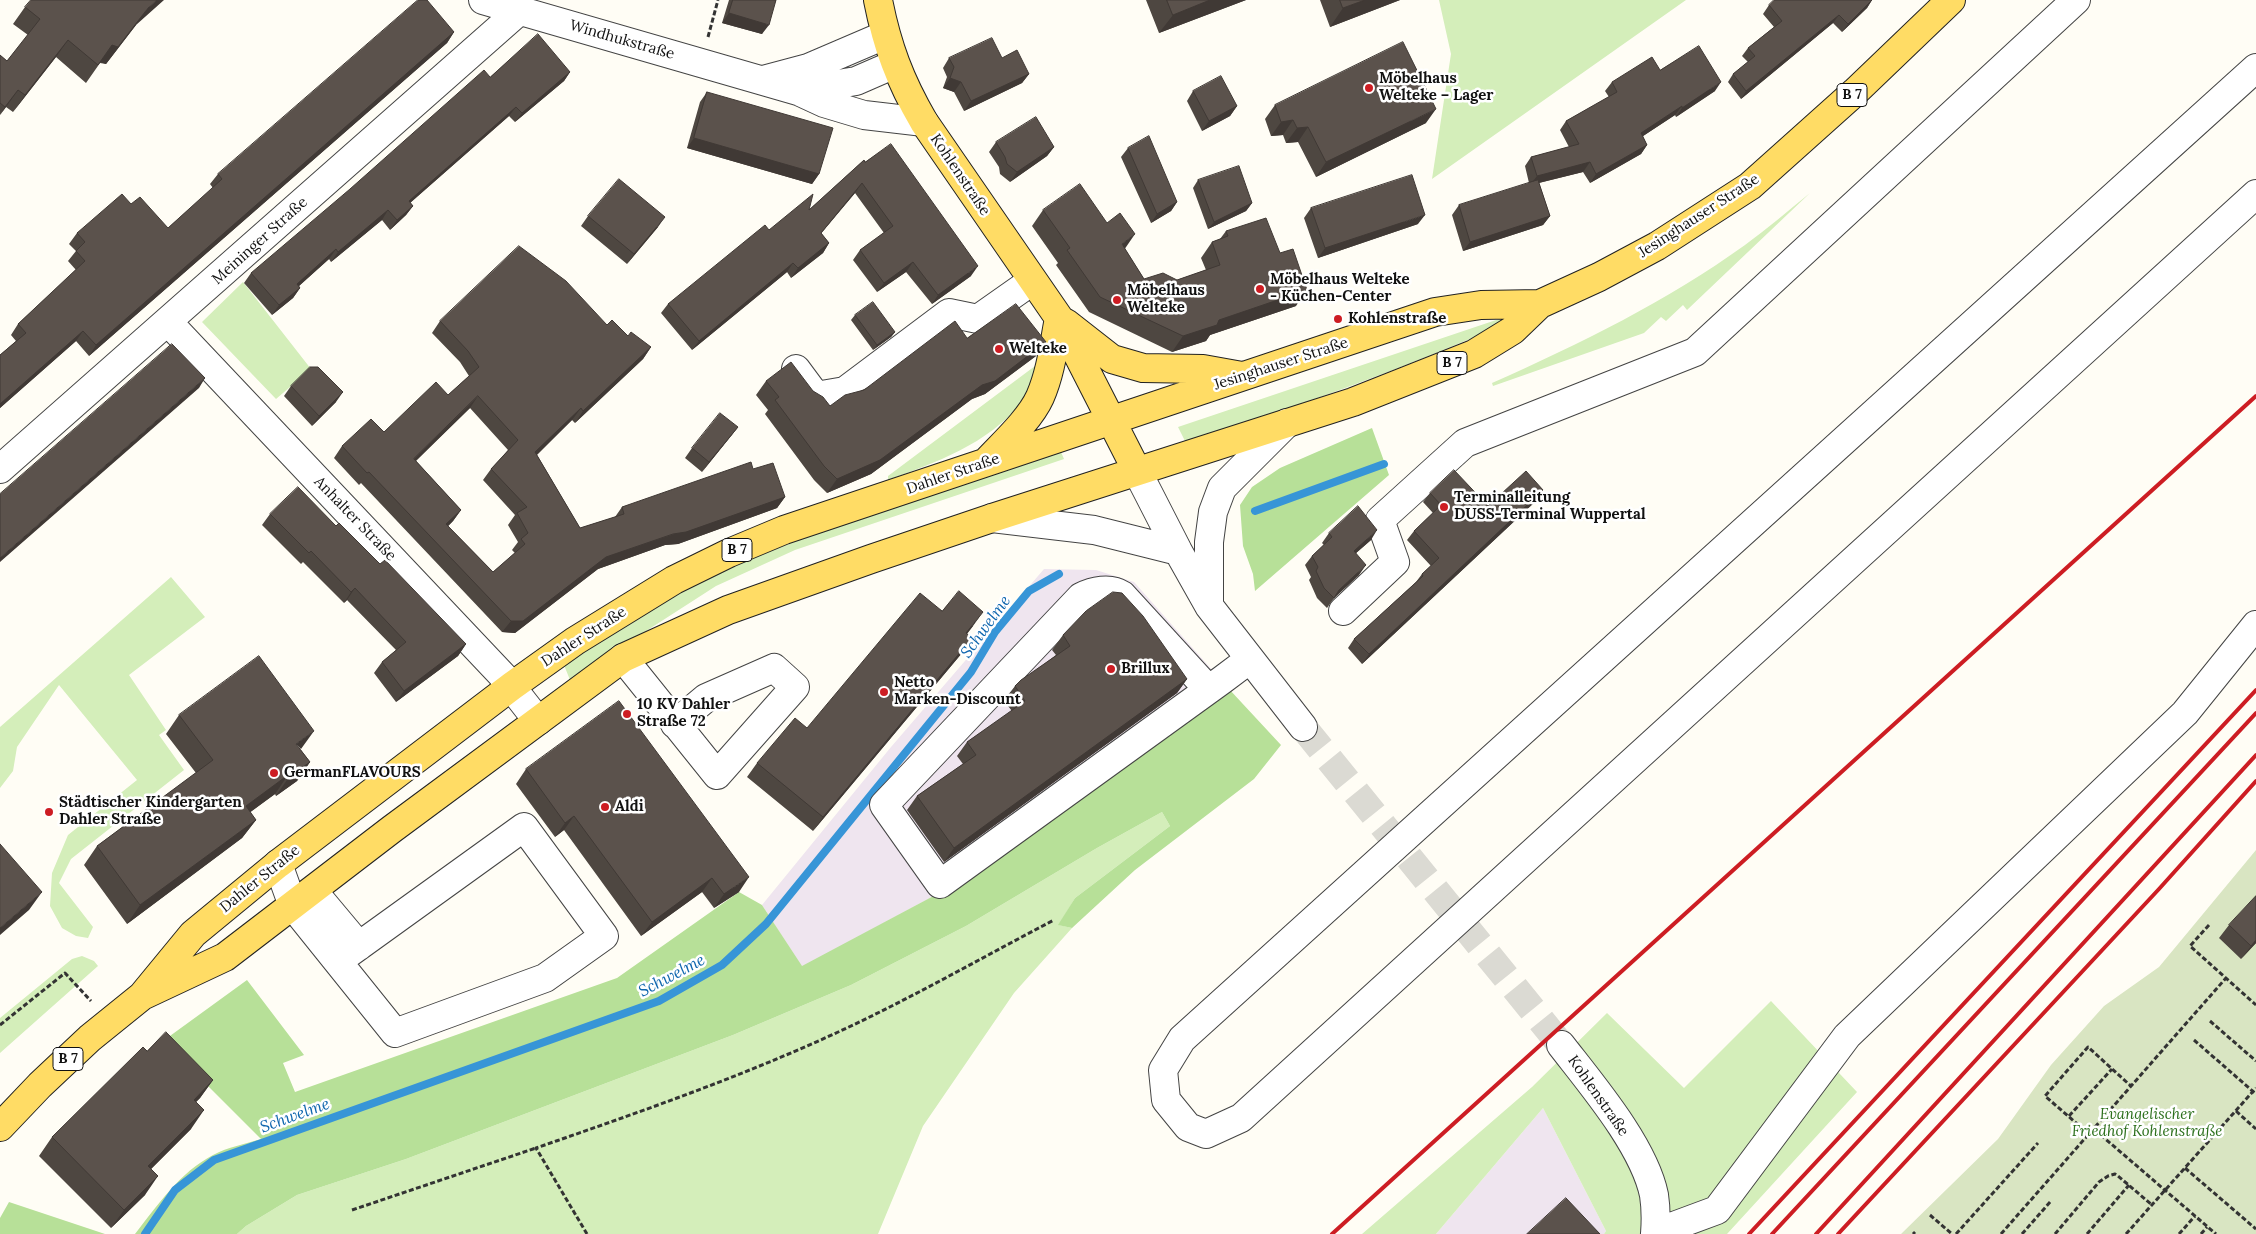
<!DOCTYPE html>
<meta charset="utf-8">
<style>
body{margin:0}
canvas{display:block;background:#fffdf5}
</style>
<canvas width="2256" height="1234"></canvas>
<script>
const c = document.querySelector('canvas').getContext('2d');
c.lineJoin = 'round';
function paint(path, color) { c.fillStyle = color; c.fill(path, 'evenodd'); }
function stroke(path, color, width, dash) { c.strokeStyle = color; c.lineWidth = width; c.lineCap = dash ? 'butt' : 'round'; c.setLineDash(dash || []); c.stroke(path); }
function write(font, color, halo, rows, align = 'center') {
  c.font = font + ' Lora,serif'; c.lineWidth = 5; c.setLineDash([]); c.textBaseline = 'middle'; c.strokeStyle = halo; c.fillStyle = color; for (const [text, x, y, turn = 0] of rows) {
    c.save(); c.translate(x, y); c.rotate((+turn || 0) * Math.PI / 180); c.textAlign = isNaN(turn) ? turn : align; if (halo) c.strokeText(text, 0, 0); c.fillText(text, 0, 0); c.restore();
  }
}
const industrial = new Path2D(`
 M1044 569 1096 570 1134 582 1229 689 956 884 802 967 762 905 891 747Z
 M1543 1108 1606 1231 1604 1234H1436Z`);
const green = new Path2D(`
 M1439 0H1686L1432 179 1451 54Z
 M1810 193 1687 310 1683 305 1666 321 1661 317 1644 333 1493 386 1492 383C1580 344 1667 301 1745 245 1767 229 1789 210 1810 193Z
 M243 282 311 369 276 399 202 322Z
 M1511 315 1515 319C1408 368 1297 406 1186 443L1178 427Z
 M1035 366 1040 369C1034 380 1029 394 1021 403 988 444 935 463 888 480V476Z
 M1061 452 1064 459 795 550 716 586 570 680 564 665C604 639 643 611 686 589 805 530 935 494 1061 452Z
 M171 577 205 617 129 675 166 730 159 735 184 770 71 859 59 883 93 927 88 938 76 936 62 928 50 906 52 873 68 835 137 780 59 685 17 747 13 771 0 788V727Z
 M1162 812 1170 826 1075 898 1059 925 1072 928 1014 993 923 1126 878 1234H237L246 1226 297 1195 406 1159 733 1035 851 985 966 926 1097 848Z
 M82 956 94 961 98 966 0 1053V1018L72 959Z
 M1771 1001 1857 1092 1727 1234H1604L1606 1231 1543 1108 1436 1234H1362L1532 1087 1607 1013 1684 1088Z`);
const forest = new Path2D(`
 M1372 428 1389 475 1255 591 1253 574 1243 546 1240 505 1252 487 1280 468Z
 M1229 689 1281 745 1254 779 1135 870 1072 928 1058 925 1075 898 1170 826 1162 812 1097 848 966 926 851 985 733 1035 406 1159 297 1195 246 1226 237 1234H135C157 1206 180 1172 213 1155 228 1147 245 1144 261 1139L163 1041 247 980 304 1055 283 1063 295 1092 617 978 739 892 762 905 802 966 956 884Z
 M9 1202 105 1234H0V1218Z`);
const cemetery = new Path2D(`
 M2256 850V1234H1901L1998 1139 2051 1065 2104 1006 2159 967Z`);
const stream = new Path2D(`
 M1255 511 1384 464
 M145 1234 175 1190 214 1160 659 1001 722 965 766 924 971 672 995 632 1029 591 1059 574`);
const minorTunnel = new Path2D(`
 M1303 727 1561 1045`);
const path = new Path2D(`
 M708 37 718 0
 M2209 925 2190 946 2256 1005
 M2210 1021 2256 1061
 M0 1025 65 973 91 1001
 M2194 1040 2256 1094
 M2236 1111 2256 1129
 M2069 1116 2112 1069
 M2095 1130 2216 1234
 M2090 1135 2045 1096 2088 1047 2132 1087
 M2185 1168 2256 1229
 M352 1210 536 1148
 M1930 1215 1952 1234
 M1913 1232 1915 1234
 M587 1234 536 1148C637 1113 738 1078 836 1033 910 999 981 958 1054 920
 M1956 1234 2038 1143
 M2001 1234 2226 978
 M2022 1234 2051 1201
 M2055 1234 2099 1182 2108 1176 2115 1174 2118 1176 2152 1205
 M2087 1234 2129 1185
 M2126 1234 2256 1088
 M2179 1234 2195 1216
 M2201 1234 2207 1227`);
const minor = new Path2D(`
 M483 0 798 91 824 103 864 115 924 122
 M2256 68 1182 1039 1163 1070 1166 1100 1188 1127 1206 1134 1241 1118 2256 194
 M763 80 808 68 885 35
 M798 91 856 81 895 64
 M168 322 502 675 538 721
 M796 369 816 396 845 391 949 313 978 319 1032 281
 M0 469 519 11
 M1137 471 1178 551 1209 606 1303 727
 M992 518 1094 530 1178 551
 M1209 604V542L1213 512 1222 488 1287 423
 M1343 611 1395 562 1380 520 1465 443 1695 352 2076 0
 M623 658 717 775 795 687 774 668 706 698 675 724
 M1208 689 1122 595C1110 587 1093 591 1081 597L884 805 940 884 1222 680 1250 659
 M278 864 293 906 395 1033 545 978 604 936 524 827 338 961
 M313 891 359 946
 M1561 1045C1592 1085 1644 1146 1654 1195 1656 1208 1656 1221 1655 1234
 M1655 1233 1717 1210 1847 1036 2185 713 2256 625`);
const major = new Path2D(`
 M878 0C887 46 900 81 924 122L1059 318 1137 471
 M1066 323 1112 359 1143 368 1203 369 1242 376
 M988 460C1005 442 1030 419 1040 397 1051 372 1054 344 1059 318
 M142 996 225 957 392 829 623 658 728 610 871 559 992 518 1353 402 1474 354 1513 330 1540 304 1599 277 1657 246 1750 186 1855 92 1951 0
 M0 1127 40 1085 90 1038 142 996 193 934 278 864 512 686 575 641 674 580 729 553 784 530 1435 312 1481 305 1540 304`);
const rail = new Path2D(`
 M1332 1234 2256 396
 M1749 1234 2256 690
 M1772 1234 2256 713
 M1816 1234 2256 755
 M1838 1234 2159 889 2256 781`);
const wall = new Path2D(`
 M729 0H776L762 34 722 23Z
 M1146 0H1246L1159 33Z
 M1320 0H1400L1330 27Z
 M1872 0 1867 8 1842 32 1833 23 1741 99 1728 82 1733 74 1748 62 1742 56 1748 48 1774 27 1763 14 1769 5Z
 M25 7 136 25 106 64 100 63 86 83 56 57 13 112 6 107 0 115V55L7 61 28 35 13 24Z
 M454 32 447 43 89 356 76 341 0 408V355L16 341 11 335 18 324 76 270 68 261 76 251 69 244 77 233 131 204 168 228 213 188 210 184 218 174Z
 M949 58H1002L1029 74 1022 83 964 111 954 92 943 88 947 77 943 68Z
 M1660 70 1715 91 1676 117 1675 115 1643 136 1647 145 1641 154 1590 183 1583 172 1539 183 1550 216 1543 225 1463 251 1452 215 1459 205 1529 183 1525 166 1531 157 1569 147 1560 130 1566 121 1609 97 1605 91 1612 82Z
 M570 72 564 81 515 122 509 116 410 203 413 206 406 215 390 230 382 220 331 262 329 259 299 286 300 288 293 298 272 315 244 283 251 273Z
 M1193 91 1237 106 1230 116 1202 131 1187 101Z
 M707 92 819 174 812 184 687 148 700 102Z
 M1275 105 1426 123 1316 177 1298 142 1286 143 1283 135 1271 136 1265 119Z
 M996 142 1054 147 1047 156 1010 182 1000 174 999 167 989 152Z
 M1128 148 1177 202 1171 211 1151 223 1121 157Z
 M864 160 971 276 932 304 906 272 877 292 853 260 860 250 884 233 855 193 821 233 829 243 823 253 791 278 787 272 692 350 661 313 668 304 769 230 809 210Z
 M1198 180 1252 203 1246 211 1208 229 1193 188Z
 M1311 208 1418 224 1318 258 1304 218Z
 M1043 210 1125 249 1144 279 1177 280 1206 270 1201 258 1212 242 1220 239 1226 231 1296 306 1210 335 1206 341 1172 352 1089 312 1056 265 1058 263 1032 226Z
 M588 216 658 227 627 264 581 226Z
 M855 315 895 332 891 337 873 350 851 320Z
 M440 321 607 325 628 336 651 347 643 359 575 423 572 420 537 455 580 528 615 517 622 507 753 469 785 497 777 508 678 544 665 545 598 569 515 633 502 632 361 483 359 485 334 458 342 446 384 432 448 395 469 376 460 362 432 333ZM470 408 508 450 491 469 483 480 515 515 508 525 518 542 512 550 515 553 493 572 448 526 453 521 461 510 416 461Z
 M967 338 1036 356 985 394 972 399 871 474 827 493 814 480 765 414 768 410 756 395 766 381 813 391 830 406Z
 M291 386 336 402 312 426 284 396Z
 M738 427 731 436 702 472 685 458 692 448Z
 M1430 493 1488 506 1537 500 1362 664 1348 648 1354 639 1416 582 1422 574 1431 566 1407 540 1414 531 1433 513 1423 502Z
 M270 514 336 526 380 564 466 644 458 656 396 702 374 673 382 662 396 650 347 600 344 603 303 562 301 564 262 525Z
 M1329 533 1371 540 1356 553 1359 575 1334 598 1327 608 1317 598 1309 580 1311 577 1305 565 1312 556 1324 545 1322 543Z
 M942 611 973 626 967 634 972 638 962 653 813 831 747 777 757 763 807 728Z
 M1063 635 1187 679 1177 693 944 862 907 810 917 796 963 764 957 756 967 742 1012 711 1004 701 1015 686 1056 655 1052 650Z
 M179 715 301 750 310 762 297 781 276 796 275 794 250 812 256 820 242 838 127 924 84 865 97 846 196 773 166 734Z
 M526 769 739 892 714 908 702 892 641 936 564 830 555 837 516 784Z
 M2256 896V943L2241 959 2219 938 2229 925Z
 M147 1051 213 1080 200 1098 196 1102 191 1129 151 1169 145 1195 111 1228 39 1156 52 1137Z`);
const shadedWall = new Path2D(`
 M157 0H164L136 25 106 64 100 62 112 45 148 8Z
 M1210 0H1246L1159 33 1173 15Z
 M1365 0H1400L1330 27 1343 8Z
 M1872 0 1867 8 1842 32 1848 24Z
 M729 13 769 25 762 34 722 23Z
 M1839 15 1833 23 1741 99 1746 91Z
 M454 32 447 43 89 356 96 345Z
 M68 40 56 57 13 112 25 95Z
 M570 72 564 81 515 122 522 113Z
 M1029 74 1022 83 964 111 971 101Z
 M950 78 961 82 954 92 943 88Z
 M1721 82 1715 91 1676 117 1682 108Z
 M18 90 6 107 0 115 5 107Z
 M1237 106 1230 116 1202 131 1209 121Z
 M1682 106 1675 115 1634 142 1641 133Z
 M516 107 509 116 402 210 409 201Z
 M1436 109 1426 123 1316 177 1326 162Z
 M1293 120 1283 135 1271 136 1281 122Z
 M1308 127 1298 142 1286 143 1297 128Z
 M694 138 819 174 812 184 687 148Z
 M1647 145 1641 154 1590 183 1596 174Z
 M1054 147 1047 156 1010 182 1017 172Z
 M1590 162 1583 172 1530 185 1537 176Z
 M862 183 855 193 814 242 821 233Z
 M1177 202 1171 211 1151 223 1157 214Z
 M1252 203 1246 211 1208 229 1214 222Z
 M413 206 406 215 390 230 397 220Z
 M388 210 382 220 331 262 338 252Z
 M1425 215 1418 224 1318 258 1325 248Z
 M1550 216 1543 225 1463 251 1470 242Z
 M665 217 658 227 627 264 634 254Z
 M1135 234 1124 250 1122 244Z
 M829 243 823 253 791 278 798 268Z
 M336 249 329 259 290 294 297 284Z
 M913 262 906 272 877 292 884 283Z
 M793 263 787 272 692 350 699 341Z
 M978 266 971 276 932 304 938 295Z
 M300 288 293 298 272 315 279 305Z
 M1307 290 1296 306 1210 335 1206 341 1172 352 1183 336 1219 320Z
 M83 331 76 341 0 408V404Z
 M895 332 891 337 873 350 877 345Z
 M1046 342 1036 356 985 394 972 399 871 474 827 493 837 479Z
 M651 347 643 359 575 423 583 411Z
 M205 378 199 388 0 562V558Z
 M343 392 336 402 312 426 319 416Z
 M478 396 470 408 406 470 414 459Z
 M581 408 572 420 527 464 535 452Z
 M738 427 731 436 702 472 709 462Z
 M1543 490 1537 500 1362 664 1369 654Z
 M785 497 777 508 678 544 665 545 598 569 515 633 502 632 511 621 606 557Z
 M461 510 453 521 438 536 446 524Z
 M1377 530 1371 540 1347 561 1354 551Z
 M1366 565 1359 575 1332 600 1339 590Z
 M355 588 347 600 344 603 351 592Z
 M983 612 973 626 956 647 966 633Z
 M972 638 962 653 813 831 823 817Z
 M466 644 458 656 396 702 404 691Z
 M1187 679 1177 693 944 862 954 848Z
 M314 731 301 749 296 744Z
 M310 762 297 781 276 796 289 777Z
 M288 775 275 794 233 825 246 806Z
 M574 816 564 830 555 837 565 823Z
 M256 820 242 838 127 924 140 905Z
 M749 877 739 892 714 908 724 894Z
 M712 878 702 892 641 936 652 922Z
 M42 892 29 910 0 935V928Z
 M2256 940V943L2241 959 2251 946Z
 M213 1080 200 1098 180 1118 194 1100Z
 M204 1110 191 1129 135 1185 148 1166Z
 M158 1176 145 1195 111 1228 124 1210Z`);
const building = new Path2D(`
 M31 0H157L148 8 118 47 112 45 98 65 68 40 25 95 18 90 5 107 0 103V55L7 61 40 19 25 7Z
 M418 0H427L454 32 96 345 83 331 0 404V355L26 333 18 324 85 261 76 251 85 242 77 233 122 194 131 204 140 197 168 228 222 179 218 174Z
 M733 0H776L769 25 729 13Z
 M1167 0H1210L1173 15Z
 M1340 0H1365L1343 8Z
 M1774 0H1872L1848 24 1839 15 1746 91 1733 74 1755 56 1748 48 1782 21 1769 5Z
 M538 34 570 72 522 113 516 107 409 201 413 206 397 220 388 210 338 252 336 249 297 284 300 288 279 305 251 273 350 189 484 70 490 77Z
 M992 38 1002 58 1017 50 1029 74 971 101 961 82 950 78 954 67 949 58Z
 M1403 42 1436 109 1326 162 1308 127 1297 128 1293 120 1281 122 1275 105Z
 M1699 46 1721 82 1682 108V106L1641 133 1647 145 1596 174 1590 162 1537 176 1531 157 1579 144 1566 121 1617 92 1612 82 1652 57 1660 70Z
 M1221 76 1237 106 1209 121 1193 91Z
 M707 92 833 128 819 174 694 138Z
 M1036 117 1054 147 1017 172 1007 164 1005 157 996 142Z
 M1149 136 1177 202 1157 214 1128 148Z
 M891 144 978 266 938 295 913 262 884 283 860 250 893 226 862 183 821 233 829 243 798 268 793 263 699 341 668 304 765 225 769 230 813 194 809 210 864 160 865 162Z
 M1239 166 1252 203 1214 222 1198 180Z
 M1412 175 1425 215 1325 248 1311 208Z
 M619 179 665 217 634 254 588 216Z
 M1538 180 1550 216 1470 242 1459 205Z
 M1080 184 1107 223 1120 213 1135 234 1122 244 1144 279 1163 273 1177 280 1220 265 1212 242 1228 236 1226 231 1266 218 1280 253 1293 249 1307 290 1219 320 1217 325 1183 336 1100 297 1067 250 1070 248 1043 210Z
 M519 246 566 281 607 325 612 320 628 336 631 332 651 347 583 411 581 408 535 452 580 528 624 514 622 507 751 462 753 469 773 463 785 497 686 532 673 534 606 557 523 621H511L369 472 367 473 342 446 371 419 384 432 436 382 448 395 479 367 468 351 440 321ZM478 396 518 440 491 469 527 507 517 513 528 533 521 539 525 544 493 572 446 524 461 510 414 459Z
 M873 302 895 332 877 345 855 315Z
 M1016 304 1046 342 995 381 982 385 880 460 837 479 824 466 775 400 779 397 766 381 791 362 813 391 823 397 830 406 845 395 864 390 955 321 967 338Z
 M172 344 205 378 0 558V494Z
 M310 367H318L343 392 319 416 291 386Z
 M720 413 738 427 709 462 692 448Z
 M1454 470 1488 506 1526 471 1543 490 1369 654 1354 639 1423 576 1422 574 1439 558 1414 531 1441 505 1430 493Z
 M298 487 336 526 339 523 380 564 385 560 466 644 404 691 382 662 406 642 355 588 351 592 311 551 309 553 270 514Z
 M1358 506 1377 530 1354 551 1366 565 1339 590 1334 598 1324 588 1316 571 1318 567 1312 556 1332 537 1329 533Z
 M959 591 983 612 966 633 972 638 823 817 757 763 795 718 807 728 920 593 942 611Z
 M1113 592 1122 593 1143 616 1187 679 954 848 917 796 976 755 967 742 1025 701 1015 686 1021 680 1070 646 1063 635 1086 611Z
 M259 656 314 731 296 744 310 762 289 777 288 775 246 806 256 820 140 905 97 846 213 760 179 715Z
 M619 701 749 877 724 894 712 878 652 922 574 816 565 823 526 769Z
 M0 844 42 892 0 928Z
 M2256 896V940L2251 946 2229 925Z
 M166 1032 213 1080 194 1100 204 1110 148 1166 158 1176 124 1210 52 1137 143 1047 147 1051Z
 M1566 1198 1600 1234H1527Z`);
const markers = [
 [1369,88,5,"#cd1d23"],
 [1260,289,5,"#cd1d23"],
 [1117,300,5,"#cd1d23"],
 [1338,319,5,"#cd1d23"],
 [999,349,5,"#cd1d23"],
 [1444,507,5,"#cd1d23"],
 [1111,669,5,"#cd1d23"],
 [884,692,5,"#cd1d23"],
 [627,714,5,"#cd1d23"],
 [274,773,5,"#cd1d23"],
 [605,807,5,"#cd1d23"],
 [49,812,5,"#cd1d23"]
];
const shields = [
 [1852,95,30],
 [1452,363,30],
 [737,550,30],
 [68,1059,30]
];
const shieldNames = [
 ["B 7",1852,95],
 ["B 7",1452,363],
 ["B 7",737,550],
 ["B 7",68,1059]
];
const streetNames = [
 ["Windhukstraße",622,40,16],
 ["Kohlenstraße",960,175,56],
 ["Jesinghauser Straße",1699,216,-33],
 ["Meininger Straße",260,241,-42],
 ["Jesinghauser Straße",1281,364,-18],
 ["Dahler Straße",953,474,-19],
 ["Anhalter Straße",355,519,46],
 ["Dahler Straße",584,637,-33],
 ["Dahler Straße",260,879,-39],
 ["Kohlenstraße",1598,1096,55]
];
const poiNames = [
 ["Möbelhaus",1379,79],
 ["Welteke – Lager",1379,96],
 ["Möbelhaus Welteke",1270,280],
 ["- Küchen-Center",1270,297],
 ["Möbelhaus",1127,291],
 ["Welteke",1127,308],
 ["Kohlenstraße",1348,319],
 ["Welteke",1009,349],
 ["Terminalleitung",1454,498],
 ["DUSS-Terminal Wuppertal",1454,515],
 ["Brillux",1121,669],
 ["Netto",894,683],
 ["Marken-Discount",894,700],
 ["10 KV Dahler",637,705],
 ["Straße 72",637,722],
 ["GermanFLAVOURS",284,773],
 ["Städtischer Kindergarten",59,803],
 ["Dahler Straße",59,820],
 ["Aldi",615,807]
];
const parkNames = [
 ["Evangelischer",2147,1115],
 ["Friedhof Kohlenstraße",2147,1132]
];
const waterNames = [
 ["Schwelme",986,627,-54],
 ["Schwelme",672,976,-28],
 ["Schwelme",295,1116,-20]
];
paint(industrial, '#efe5ef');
paint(green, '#d4eeba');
paint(forest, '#b7e098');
paint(cemetery, '#d9e5c2');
stroke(stream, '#3795d7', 8);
stroke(minorTunnel, '#dbdad3', 28, [28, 14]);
stroke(minor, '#444', 30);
stroke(major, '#222', 30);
stroke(path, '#333', 3, [5, 2.5]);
stroke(minor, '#fff', 28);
stroke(major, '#ffdc65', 28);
stroke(rail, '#cd1d23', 4);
paint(wall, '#4e4741');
paint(shadedWall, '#403935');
paint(building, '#5b524c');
stroke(building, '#403935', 1);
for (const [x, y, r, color] of markers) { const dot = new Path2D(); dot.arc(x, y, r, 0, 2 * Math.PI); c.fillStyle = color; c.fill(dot); stroke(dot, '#fff', 2); }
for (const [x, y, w] of shields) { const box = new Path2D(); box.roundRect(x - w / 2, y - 11.5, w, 23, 4); c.fillStyle = '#fff'; c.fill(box); stroke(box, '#111', 1); }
write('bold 14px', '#111', null, shieldNames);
write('15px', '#111', '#fff', streetNames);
write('bold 15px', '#111', '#fff', poiNames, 'left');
write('italic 15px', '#2b6f1b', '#fff', parkNames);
write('italic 16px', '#0f66ae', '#fff', waterNames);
</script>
